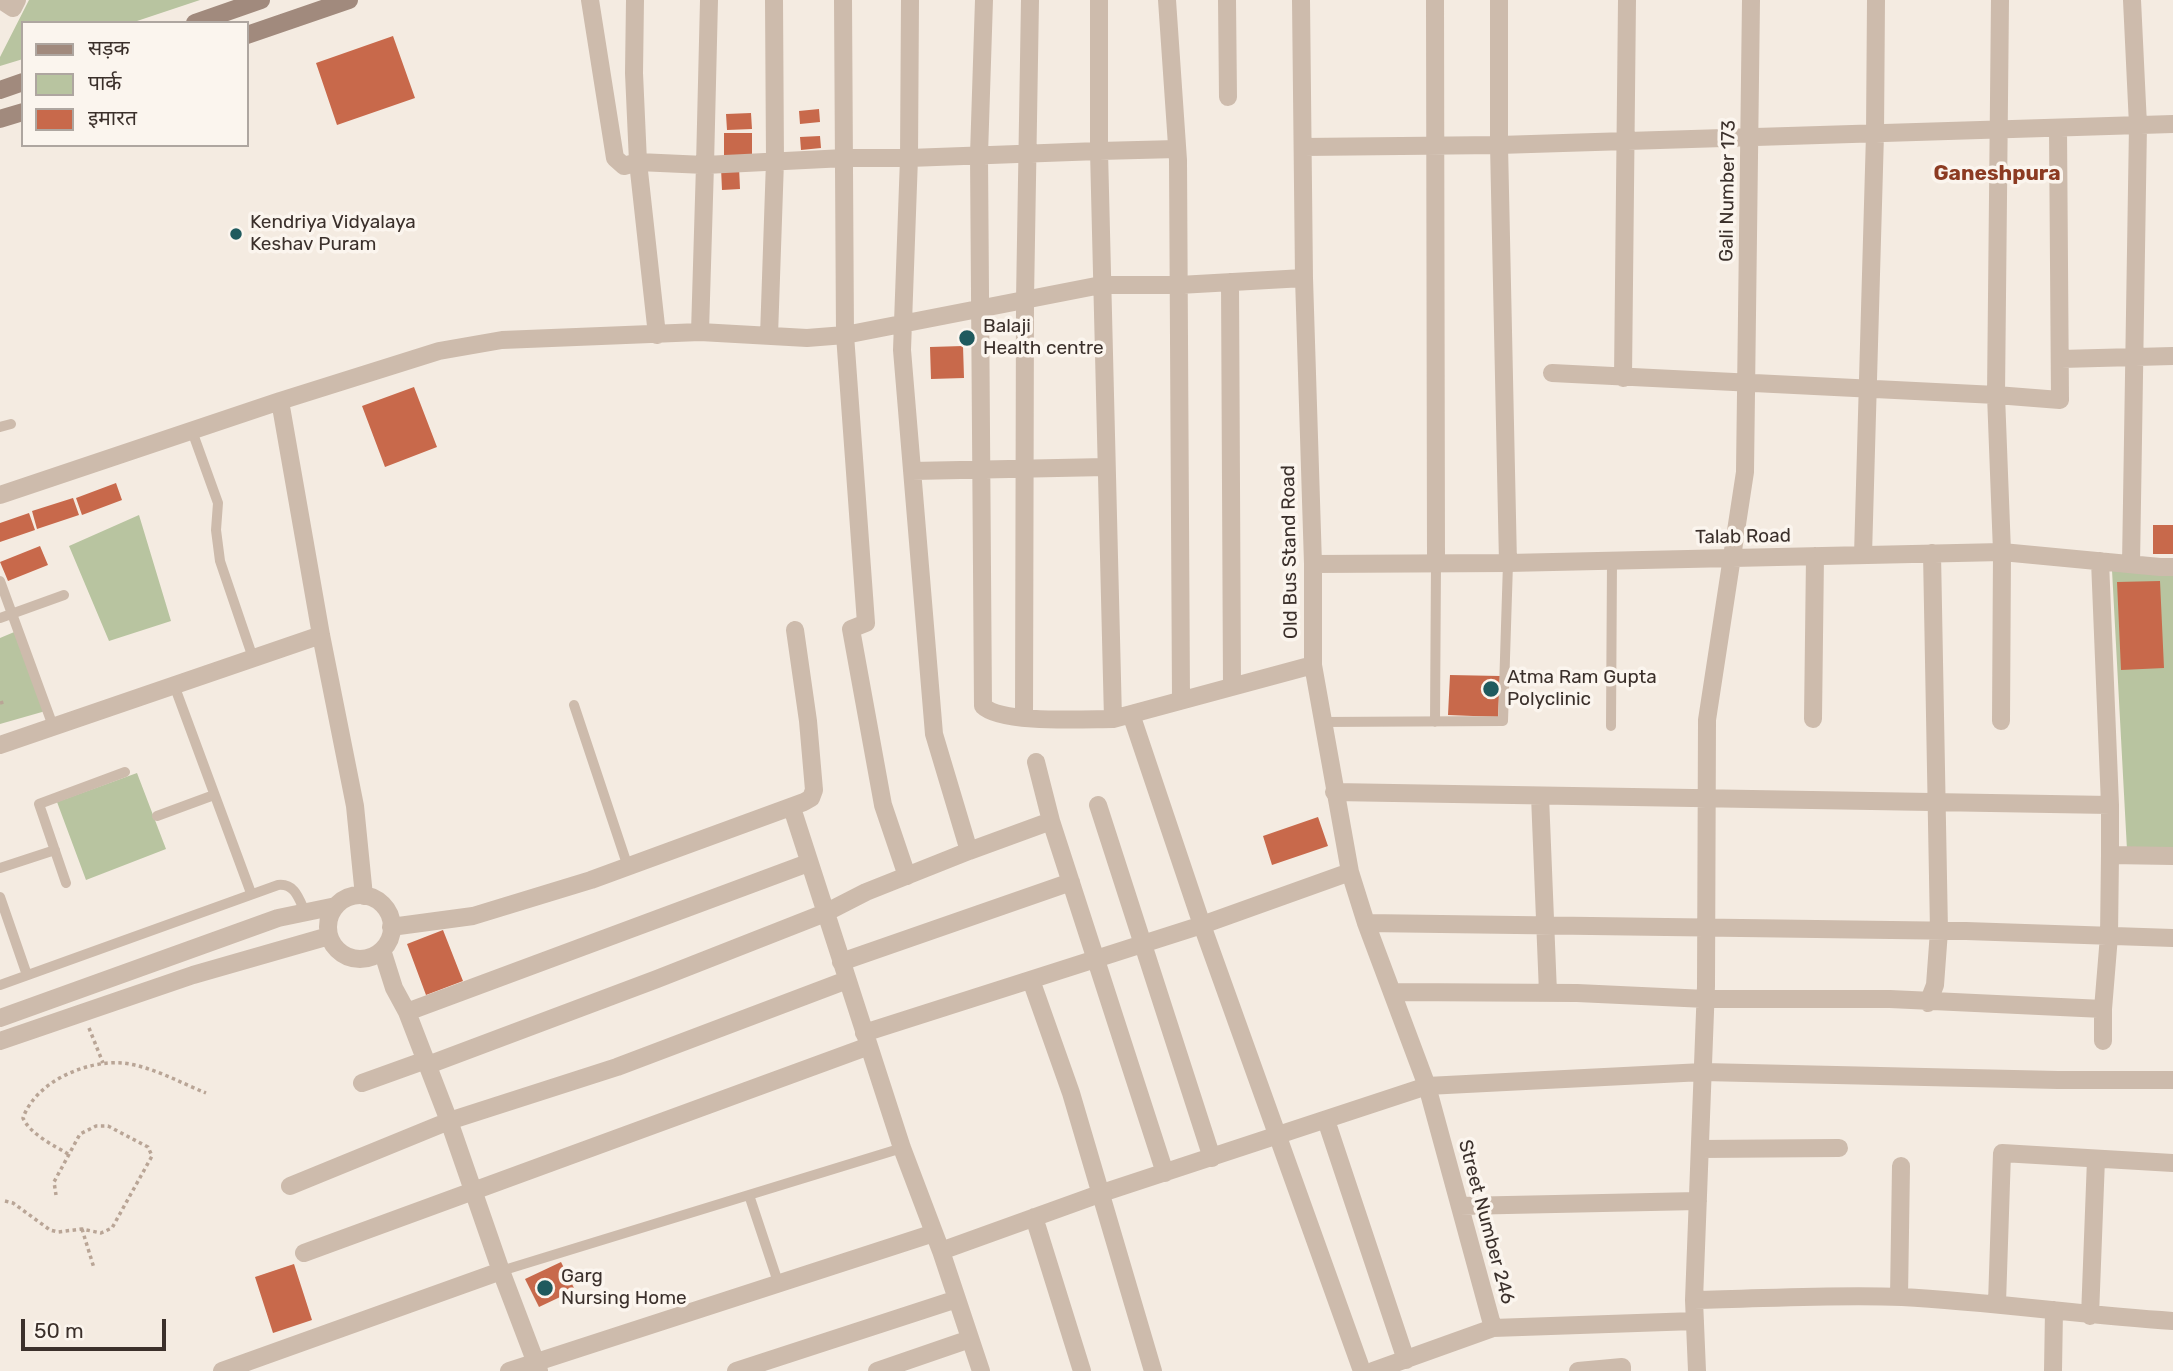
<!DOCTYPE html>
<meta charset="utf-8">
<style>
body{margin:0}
#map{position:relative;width:2173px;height:1371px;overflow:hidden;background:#f4ebe1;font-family:Rubik,"Noto Sans Devanagari",sans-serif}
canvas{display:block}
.legend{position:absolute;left:21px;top:21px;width:228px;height:126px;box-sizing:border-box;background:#fbf5ee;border:2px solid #aea6a0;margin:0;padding:9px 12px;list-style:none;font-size:21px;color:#3b302b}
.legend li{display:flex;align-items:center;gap:14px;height:35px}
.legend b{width:35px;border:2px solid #aea6a0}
.scale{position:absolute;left:21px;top:1319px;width:145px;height:32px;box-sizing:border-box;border:4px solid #3b302b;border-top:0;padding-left:9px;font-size:21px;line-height:24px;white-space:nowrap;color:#3b302b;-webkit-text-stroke:5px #fbf5ee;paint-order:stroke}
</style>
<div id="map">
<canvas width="2173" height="1371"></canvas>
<ul class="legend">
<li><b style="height:9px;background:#a18a7d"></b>सड़क</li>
<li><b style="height:19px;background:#b8c4a0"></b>पार्क</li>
<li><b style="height:19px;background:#c8694b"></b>इमारत</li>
</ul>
<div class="scale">50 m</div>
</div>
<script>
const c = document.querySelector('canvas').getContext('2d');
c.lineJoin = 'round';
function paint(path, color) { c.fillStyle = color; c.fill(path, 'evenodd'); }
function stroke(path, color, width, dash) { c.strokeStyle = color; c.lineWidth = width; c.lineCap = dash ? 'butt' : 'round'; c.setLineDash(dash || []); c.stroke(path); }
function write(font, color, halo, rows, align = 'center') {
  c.font = font + ' Rubik,sans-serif'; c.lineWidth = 7; c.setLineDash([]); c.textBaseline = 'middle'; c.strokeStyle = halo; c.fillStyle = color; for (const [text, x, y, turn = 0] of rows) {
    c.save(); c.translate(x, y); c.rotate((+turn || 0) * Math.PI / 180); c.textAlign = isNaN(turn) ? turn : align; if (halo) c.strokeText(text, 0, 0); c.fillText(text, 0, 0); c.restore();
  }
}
const green = new Path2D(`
 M29 0H200L131 23H23V59L0 66V57Z
 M139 515 171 621 109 641 69 546Z
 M2112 570H2173V851L2127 850Z
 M19 630 49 710 0 724V638Z
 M137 773 166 849 86 880 57 802Z`);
const building = new Path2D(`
 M393 36 415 98 337 125 316 63Z
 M819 109 820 122 800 124 799 111Z
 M751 113 752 129 727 130 726 114Z
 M724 133H752V155H724Z
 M820 136 821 148 801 150 800 137Z
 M739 167 740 189 722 190 721 168Z
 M963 346 964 378 931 379 930 347Z
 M414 387 437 447 385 467 362 406Z
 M116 483 122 500 82 515 76 498Z
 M73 498 79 515 37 529 32 511Z
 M29 513 35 530 0 542V523Z
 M2153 525H2173V554H2153Z
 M40 546 48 565 8 581 0 562Z
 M2160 581 2164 668 2121 670 2117 582Z
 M1450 675 1500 676 1498 717 1448 715Z
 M1318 817 1328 846 1272 865 1263 836Z
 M443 930 463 981 426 995 407 944Z
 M561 1262 575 1290 539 1307 525 1279Z
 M294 1264 312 1320 273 1333 255 1277Z`);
const path = new Path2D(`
 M0 703 4 702
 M89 1028 103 1063
 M68 1154C53 1145 30 1134 23 1118 36 1081 87 1060 123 1063 151 1066 181 1083 206 1093
 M5 1201 13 1203 50 1230 58 1232 82 1229 101 1233 112 1228 152 1156 148 1147 108 1126H96L80 1134 54 1182 56 1195
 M82 1229 94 1268`);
const service = new Path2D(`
 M0 427 11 424
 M192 431 218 503 216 530 220 561 253 658
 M0 581 53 726
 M0 618 64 595
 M174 685 251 893
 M574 705 628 867
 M1323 722 1503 721 1508 563
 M1435 722 1436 562
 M1611 726 1612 561
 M157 816 214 795
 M0 868 55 850
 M66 883 39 804 125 772
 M0 897 27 975
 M0 985 278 885C295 883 299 899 305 912
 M749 1195 778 1282
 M501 1271 902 1148`);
const minor = new Path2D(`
 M1 0 13 8 17 0
 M590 0 615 158 624 166 638 162 705 165 700 332
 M635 0 634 73 638 162 657 335
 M709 0 705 165 845 158H909L1099 151 1113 719 1313 665
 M843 0 845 335 866 623 851 629 883 805 907 876
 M910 0 909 158 902 350 934 734 969 851 1051 821
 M984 0 979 155 983 706C1001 724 1085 719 1113 719
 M1099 0V151L1177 149
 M1167 0 1178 160 1181 700
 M1227 0 1228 97
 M1301 0 1304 278 1313 564V665L1350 872 1366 923 1427 1086 1493 1328
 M1435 0 1436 562
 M1499 0V145L1508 563
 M2000 0 1996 395 2002 552 2001 721
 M1303 147 1499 145 2173 124
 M1230 282 1232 687
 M769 336 775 161 774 0
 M2061 359 2173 356
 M1552 373 1996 395 2060 400 2058 128
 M1623 378 1627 0
 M280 401 439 351 502 340 700 332 807 338 845 335 1101 285H1179L1304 278
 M912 471 1106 467
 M0 495 280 401 321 635 355 806 364 896
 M1863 555 1875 134 1876 0
 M2100 561 2110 805
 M1313 564 1508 563 2002 552 2160 567H2173
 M2131 564 2138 125 2132 0
 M1131 714 1202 925 1362 1371
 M1024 718 1025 300 1030 0
 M1813 719 1815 556
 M0 745 321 635
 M1036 762 1051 821 1165 1173
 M1334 792 2110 805V855L2173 856
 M1540 796 1548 993
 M1098 805 1212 1158
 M792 808 902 1148 941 1251 1102 1193 1427 1086 1703 1072 2058 1080H2173
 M328 927a32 32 0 1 1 64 0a32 32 0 1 1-64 0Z
 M1366 923 1966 931 2173 938
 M391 927 473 916 591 880 804 802 811 798 814 790 808 721 795 630
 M382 950 394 988 407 1012 449 1121 501 1271 539 1371
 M841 962 1071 882
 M1031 980 1071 1093 1153 1371
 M1392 992 1577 993 1706 999H1890L2103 1009
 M1928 1003 1935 985 1939 931 1932 553
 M407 1012 808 863
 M0 1018 278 918 336 906
 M864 1033 1202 925 1350 872
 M0 1041 193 975 329 936
 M2103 1041V1009L2109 936 2110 855
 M428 1065 657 979 825 913 866 892 969 851
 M362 1083 426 1060
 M1326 1120 1406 1360
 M1700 1149 1839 1148
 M290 1186 449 1121 617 1067 847 980
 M1460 1206 1698 1201
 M1034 1217 1082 1371
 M941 1251 981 1371
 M304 1253 869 1046
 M1899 1297 1901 1166
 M1694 1300C1763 1299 1833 1294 1902 1297 1993 1302 2082 1315 2173 1321
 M1997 1303 2002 1153 2173 1163
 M2090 1316 2096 1159
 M222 1371 501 1271
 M509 1371 934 1233
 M736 1371 957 1299
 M877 1371 970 1339
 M1373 1371 1493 1328 1695 1321
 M1578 1371 1622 1367V1371
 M1697 1371 1694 1300 1706 986 1707 720 1745 472 1751 0
 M2053 1371 2054 1310`);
const secondary = new Path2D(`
 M195 23 261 0
 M247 35 349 0
 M0 90 23 82
 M0 119 23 112`);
const markers = [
 [236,234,7,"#1f5a5e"],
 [967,338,9,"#1f5a5e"],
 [1491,689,9,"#1f5a5e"],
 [545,1288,9,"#1f5a5e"]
];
const streetNames = [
 ["Gali Number 173",1728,191,-89],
 ["Talab Road",1743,537,-1],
 ["Old Bus Stand Road",1290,552,-91],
 ["Street Number 246",1486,1222,75]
];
const poiNames = [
 ["Kendriya Vidyalaya",250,223],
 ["Keshav Puram",250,245],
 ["Balaji",983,327],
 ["Health centre",983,349],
 ["Atma Ram Gupta",1507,678],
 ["Polyclinic",1507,700],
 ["Garg",561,1277],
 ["Nursing Home",561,1299]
];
const neighbourhoodNames = [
 ["Ganeshpura",1997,174]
];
paint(green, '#b8c4a0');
paint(building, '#c8694b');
stroke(path, '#b9a596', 3.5, [3.5, 3.5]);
stroke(service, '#cdbbac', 10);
stroke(minor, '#cdbbac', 18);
stroke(secondary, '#a18a7d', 18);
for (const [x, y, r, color] of markers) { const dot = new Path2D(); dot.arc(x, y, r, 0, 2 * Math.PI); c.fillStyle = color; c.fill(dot); stroke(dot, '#fbf5ee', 2.5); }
write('19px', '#3b302b', '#fbf5ee', streetNames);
write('19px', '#3b302b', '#fbf5ee', poiNames, 'left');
write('bold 21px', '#8c3b22', '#fbf5ee', neighbourhoodNames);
</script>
